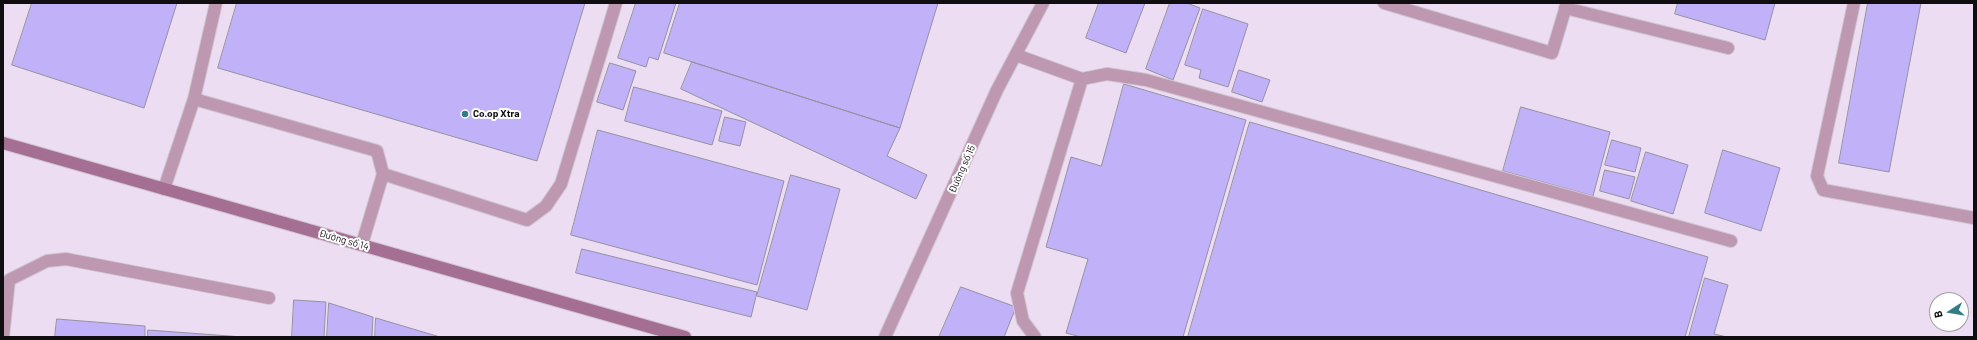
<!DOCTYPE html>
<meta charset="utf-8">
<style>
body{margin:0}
#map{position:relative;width:1977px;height:340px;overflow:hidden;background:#f3e8f7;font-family:Barlow,sans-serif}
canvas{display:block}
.frame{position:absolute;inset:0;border:4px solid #110e12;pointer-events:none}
.north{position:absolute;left:1929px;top:292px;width:40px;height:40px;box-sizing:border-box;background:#fff;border:1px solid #a09fa0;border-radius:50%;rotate:258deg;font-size:11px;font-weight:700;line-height:16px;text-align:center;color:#110e12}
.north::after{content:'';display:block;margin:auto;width:14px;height:18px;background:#347c83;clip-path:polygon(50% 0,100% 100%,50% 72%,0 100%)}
</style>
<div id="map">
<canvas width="1977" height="340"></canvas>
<div class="frame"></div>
<div class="north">B</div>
</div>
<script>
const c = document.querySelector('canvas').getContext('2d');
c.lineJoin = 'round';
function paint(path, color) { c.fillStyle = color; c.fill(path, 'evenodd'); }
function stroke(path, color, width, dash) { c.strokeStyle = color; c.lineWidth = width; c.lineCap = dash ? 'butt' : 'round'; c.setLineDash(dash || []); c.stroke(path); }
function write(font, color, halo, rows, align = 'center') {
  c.font = font + ' Barlow,sans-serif'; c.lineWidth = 4; c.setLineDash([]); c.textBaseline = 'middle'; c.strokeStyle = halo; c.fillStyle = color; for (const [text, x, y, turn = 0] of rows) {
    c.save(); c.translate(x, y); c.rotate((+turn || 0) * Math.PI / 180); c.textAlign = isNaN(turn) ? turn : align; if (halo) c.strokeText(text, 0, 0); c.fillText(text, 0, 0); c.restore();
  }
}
const built = new Path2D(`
 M3 3H1974V337H3ZM1937 300H1961V324H1937Z`);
const building = new Path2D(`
 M32 3H177L144 108 12 65Z
 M237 3H585L537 161 218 68Z
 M636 3H676L658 60 649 57 646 67 618 58Z
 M680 3H938L900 128 664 53Z
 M1099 3H1145L1126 53 1086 38Z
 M1170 3H1187L1200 8 1173 80 1146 69Z
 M1678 3H1775L1765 40 1675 14Z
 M1868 3H1921L1889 172 1839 163Z
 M1203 9 1248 24 1228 87 1199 78 1201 70 1185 65Z
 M692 62 900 128 887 156 927 175 916 199 681 89Z
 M610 63 636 71 623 110 597 102Z
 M1239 70 1270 80 1262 102 1232 92Z
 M1124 84 1246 120 1183 337H1081L1066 333 1088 259 1046 247 1071 157 1101 166Z
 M634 87 722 111 712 145 625 121Z
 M1521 107 1610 132 1593 196 1503 171Z
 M725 117 746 122 740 146 719 141Z
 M1250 122 1708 257 1685 337H1188Z
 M598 130 784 181 757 285 571 235Z
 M1612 140 1641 148 1635 172 1605 165Z
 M1723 150 1780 168 1761 231 1705 213Z
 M1646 152 1688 165 1673 214 1631 201Z
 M1605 170 1635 177 1629 199 1600 191Z
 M791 175 840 189 807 310 757 296Z
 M582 249 757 292 751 317 576 273Z
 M1705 278 1728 285 1714 334 1727 337H1689Z
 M961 287 1016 307 1004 337H939Z
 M294 300 326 302 324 337H292Z
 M329 303 373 317 372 337H327Z
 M376 318 440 337H375Z
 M57 319 145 326V337H55Z
 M148 330 243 337H148Z`);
const lane = new Path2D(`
 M1384 3 1552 53 1567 3
 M1854 3 1817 176 1823 190 1974 218
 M1565 8 1728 48
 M1016 55 1082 79 1107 74 1146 80 1731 241
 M194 99 377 151 383 174 362 244
 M383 174 527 220 546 206 561 184 616 3
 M164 189 194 99 216 3
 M3 337 9 280 47 261 66 259 269 298
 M1035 337 1023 321 1017 293 1082 79`);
const street = new Path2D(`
 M885 337 997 90 1043 3`);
const secondary = new Path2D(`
 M3 143 685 337`);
const markers = [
 [465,114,4,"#347c83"]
];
const poiNames = [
 ["Co.op Xtra",473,114]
];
const streetNames = [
 ["Đường số 15",962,169,-66],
 ["Đường số 14",344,240,16]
];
paint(built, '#edddf3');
paint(building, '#c1b1f8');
stroke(building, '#9592a2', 1);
stroke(lane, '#cfc5d2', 14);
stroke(street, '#cfc5d2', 14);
stroke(secondary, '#cfc5d2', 14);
stroke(lane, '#be98b0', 12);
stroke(street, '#be98b0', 12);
stroke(secondary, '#a56e93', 12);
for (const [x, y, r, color] of markers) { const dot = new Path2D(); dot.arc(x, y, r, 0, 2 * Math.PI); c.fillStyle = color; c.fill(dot); stroke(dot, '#fff', 1.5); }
write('bold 10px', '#110e12', '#fff', poiNames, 'left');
write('10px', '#110e12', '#fff', streetNames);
</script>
